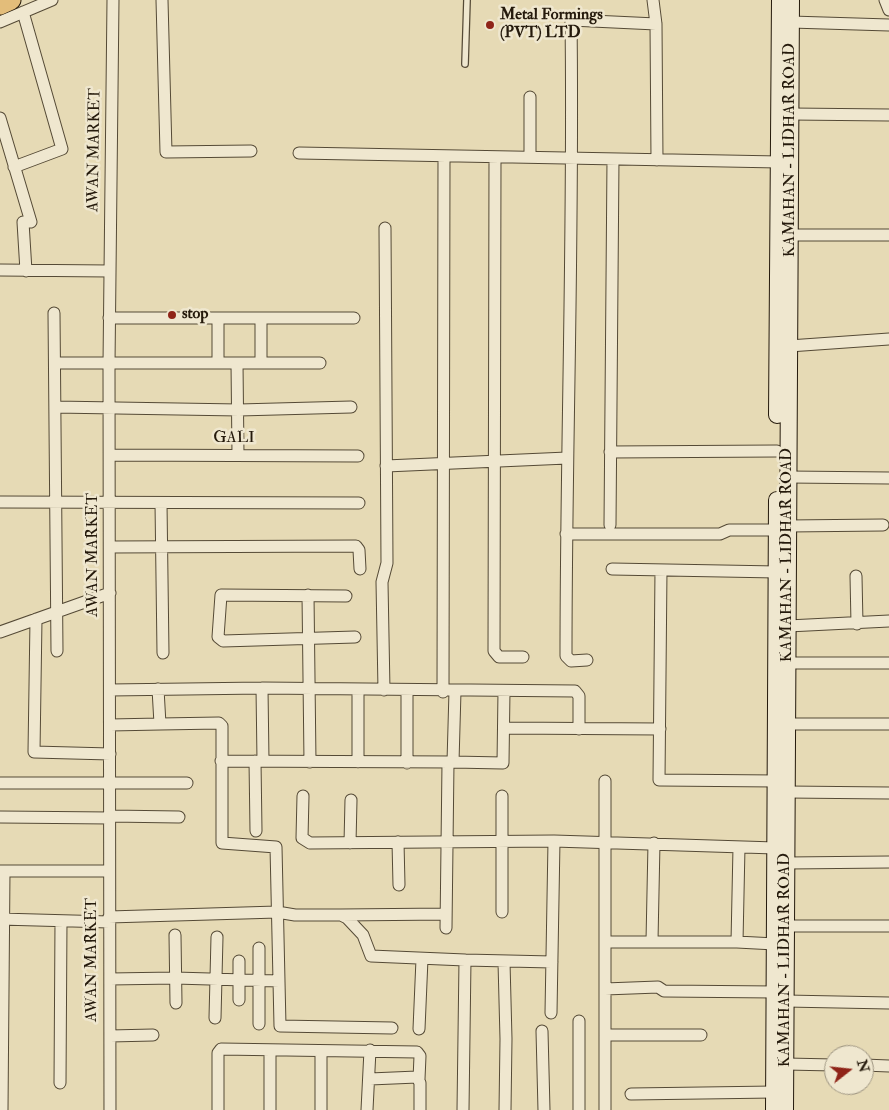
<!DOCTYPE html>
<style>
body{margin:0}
#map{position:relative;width:889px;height:1110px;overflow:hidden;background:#e6dab5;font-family:"IM FELL Double Pica",serif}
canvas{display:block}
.north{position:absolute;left:824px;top:1045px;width:50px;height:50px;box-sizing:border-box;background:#efe7cf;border:1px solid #9e9581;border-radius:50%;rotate:74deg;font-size:14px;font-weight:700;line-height:20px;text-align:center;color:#251a0c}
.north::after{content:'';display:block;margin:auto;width:18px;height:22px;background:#8f2418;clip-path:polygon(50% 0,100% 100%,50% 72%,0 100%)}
</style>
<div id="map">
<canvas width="889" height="1110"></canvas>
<div class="north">N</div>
</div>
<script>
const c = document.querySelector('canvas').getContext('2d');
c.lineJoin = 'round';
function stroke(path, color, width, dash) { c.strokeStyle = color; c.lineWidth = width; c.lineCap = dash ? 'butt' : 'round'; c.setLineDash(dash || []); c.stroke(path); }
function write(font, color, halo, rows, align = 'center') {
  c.font = font + ' "IM FELL Double Pica",serif'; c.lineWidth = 5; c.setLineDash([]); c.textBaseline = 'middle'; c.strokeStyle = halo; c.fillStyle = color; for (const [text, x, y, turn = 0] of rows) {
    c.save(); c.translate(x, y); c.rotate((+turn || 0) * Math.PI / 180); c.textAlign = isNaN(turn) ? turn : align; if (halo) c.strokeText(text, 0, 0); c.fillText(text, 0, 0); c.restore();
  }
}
const lane = new Path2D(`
 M465 64 467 0`);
const street = new Path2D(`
 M162 0 166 152 251 151
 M653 0 656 24 657 160
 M885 0 889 10
 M0 22 52 0
 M791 22 889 25
 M791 114 889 115
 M0 118 31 222H23L26 271
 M299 153 779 162
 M495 157 494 651 499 657H523
 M530 157V97
 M14 167 62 149 23 12
 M790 235H889
 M0 270 109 271
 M54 313 57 651
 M109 318H354
 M218 319V363
 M789 346 889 339
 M55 363H261V318
 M237 363 238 455
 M261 363H320
 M55 407 239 410 351 407
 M610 452 777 451
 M110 455 358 456
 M386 466 567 458
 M788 477 889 478
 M0 502 359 503
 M161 503 163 653
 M610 525 613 159
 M788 526 883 525
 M566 534H720L729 530H777
 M110 547 356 546 359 550 360 569
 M612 569 777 572
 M661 570 659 780 776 781
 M856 576 857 624
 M308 595 310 762
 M346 596 221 595 218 637 223 641 355 637
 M36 619 34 752 110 754
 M788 626 889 621
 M0 632 110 593
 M587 660 571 661 566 656C566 444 574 232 571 20L656 24
 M788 663H889
 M262 688 263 761
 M158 689 160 724 219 723 222 726V843L276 847 280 1026 392 1028
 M110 690 262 688 575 691 579 696V729
 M384 690 382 582 387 563 385 228
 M407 691V763
 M443 692 444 156
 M787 724H889
 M110 725 160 724
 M504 728 660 729
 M221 761 453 762 455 691
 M255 761 256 831
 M358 762V689
 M453 762 503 763 504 691
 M0 783H187
 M787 792 889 793
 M303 796 302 838 310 843 554 841 775 848
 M110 816 179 817
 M0 817 110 818
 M398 842 399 885
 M350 843 351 800
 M739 847 737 942 775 944
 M787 863 889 862
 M0 871H109
 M502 912V796
 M341 915 446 914
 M109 917 277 912 295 915H341L347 918 363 935 371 956 465 960
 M0 919 109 922
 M786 926H889
 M446 928 448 763
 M175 935 176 1003
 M652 941 654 843
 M605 942H737
 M259 948V1024
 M239 961V1000
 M504 962 506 1039 505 1110
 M110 979 175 978 279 981
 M605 989 658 987 664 991 775 992
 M786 1001 889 1003
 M551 1013 554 841
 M215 1018 217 937
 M419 1029 422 959
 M542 1031 544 1110
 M605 1035H701
 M110 1036 153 1035
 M321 1051V1110
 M786 1064 834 1065
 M864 1065 889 1066
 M370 1079 417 1077 420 1083V1110
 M60 1083 61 921
 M631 1094 774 1092
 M2 1110 4 871
 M110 1110 109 364 113 0
 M218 1110V1053L221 1049 417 1052 420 1056 419 1079
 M270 1110V1050
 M367 1110 370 1050
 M463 1110 465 960 552 962
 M579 1110V1021
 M605 1110V781`);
const secondary = new Path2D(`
 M777 415 780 0
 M774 1110 777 500
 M785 1110 791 0`);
const primary = new Path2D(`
 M0 5 11 0`);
const markers = [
 [490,25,5,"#8f2418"],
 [172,315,5,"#8f2418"]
];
const poiNames = [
 ["Metal Formings",500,16],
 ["(PVT) LTD",500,34],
 ["stop",182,315]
];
const streetNames = [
 ["AWAN MARKET",95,150,-89],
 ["KAMAHAN - LIDHAR ROAD",791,150,-90],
 ["GALI",234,439],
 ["AWAN MARKET",94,555,-90],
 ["KAMAHAN - LIDHAR ROAD",788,555,-90],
 ["AWAN MARKET",93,960,-90],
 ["KAMAHAN - LIDHAR ROAD",786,960,-90]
];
stroke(lane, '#554a36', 8);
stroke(street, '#554a36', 13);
stroke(secondary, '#251a0c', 18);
stroke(primary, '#251a0c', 21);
stroke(lane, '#efe7cf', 5.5);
stroke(street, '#efe7cf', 11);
stroke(secondary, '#efe7cf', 16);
stroke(primary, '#e3bd7a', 19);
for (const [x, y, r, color] of markers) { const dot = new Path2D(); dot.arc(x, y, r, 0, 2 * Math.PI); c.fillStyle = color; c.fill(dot); stroke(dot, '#efe7cf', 2); }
write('bold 16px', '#251a0c', '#efe7cf', poiNames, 'left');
write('16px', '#251a0c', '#efe7cf', streetNames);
</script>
